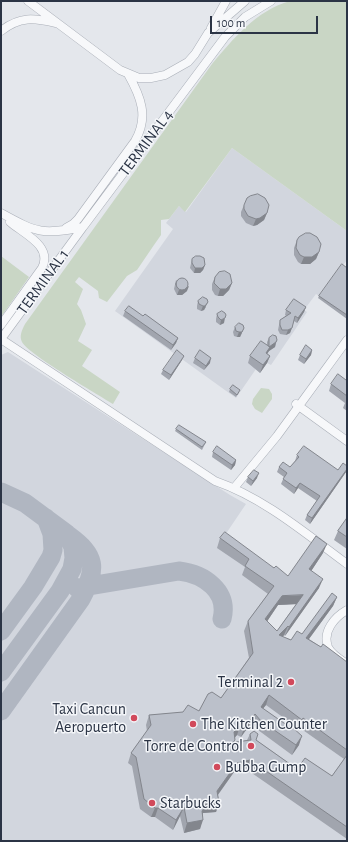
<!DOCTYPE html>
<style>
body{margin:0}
#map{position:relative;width:348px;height:842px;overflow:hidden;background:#e4e7ec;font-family:"Alegreya Sans",sans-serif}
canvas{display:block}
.frame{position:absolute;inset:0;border:2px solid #2b3445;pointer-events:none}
.scale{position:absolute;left:210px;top:16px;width:108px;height:18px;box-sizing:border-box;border:2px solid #2b3445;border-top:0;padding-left:5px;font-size:12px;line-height:14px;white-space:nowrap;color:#2b3445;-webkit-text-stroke:3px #f4f6f9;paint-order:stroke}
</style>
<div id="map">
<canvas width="348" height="842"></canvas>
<div class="frame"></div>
<div class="scale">100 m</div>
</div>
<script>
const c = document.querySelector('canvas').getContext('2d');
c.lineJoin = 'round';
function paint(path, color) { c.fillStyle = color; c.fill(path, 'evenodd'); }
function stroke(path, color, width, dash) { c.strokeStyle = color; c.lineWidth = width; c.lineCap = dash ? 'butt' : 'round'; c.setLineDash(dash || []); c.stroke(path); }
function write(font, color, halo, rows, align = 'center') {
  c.font = font + ' "Alegreya Sans",sans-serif'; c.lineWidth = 3; c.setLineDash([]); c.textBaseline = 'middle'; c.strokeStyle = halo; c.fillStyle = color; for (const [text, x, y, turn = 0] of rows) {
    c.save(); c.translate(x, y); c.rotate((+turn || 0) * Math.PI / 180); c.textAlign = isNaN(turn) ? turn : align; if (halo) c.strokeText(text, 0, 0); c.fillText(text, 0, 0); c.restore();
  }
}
const built = new Path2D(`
 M232 148 347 231V260L319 296 316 294 304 310 307 312 271 365 267 363 260 373 256 369 236 398 115 311 173 229 166 223 179 206 186 212Z
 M8 352 230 495 246 504 221 541 285 585 313 545 323 553 287 605H278L262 629 347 673V841H1V355Z`);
const green = new Path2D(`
 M290 1H347V231L232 148 185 212 179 206 169 219 161 220V235L154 245 137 270 127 276 107 302 99 298 98 291 79 277 75 282 83 289 77 304 81 310 86 324 78 341 92 350 82 366 120 392 113 404C97 394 28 354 22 342 19 336 22 330 25 324L212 64C233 39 257 10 290 1Z
 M1 256 29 277 1 317Z
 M261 388 269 389 272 394V399L262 413 255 409 252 404 253 399Z`);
const taxiway = new Path2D(`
 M1 492 25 503 67 534 73 547 74 558 72 569 60 591 1 672
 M77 588 179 571C204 574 229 591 222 619
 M1 631 33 587 51 557 53 550 52 534 46 518
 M1 711 81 599C97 568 97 556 68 535`);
const minor = new Path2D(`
 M28 1 120 70 139 78H151L165 75 188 62 195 54 208 33 245 1
 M211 28 226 1
 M1 31C20 16 34 18 56 23
 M1 213C37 233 43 235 83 227L225 37 245 17 271 1
 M66 228 73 224 78 219 135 141C149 117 141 97 128 74
 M1 325 42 268C53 246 24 234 10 222
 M1 337 4 335 83 227
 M1 339 215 481C264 498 305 533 347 564
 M296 404 347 441
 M234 488 277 436 347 340
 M347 610C335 617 322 631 328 647 331 654 341 660 347 664`);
const wall = new Path2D(`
 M244 205 267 213 264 220 257 225 253 226 246 223 241 216V212Z
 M297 240 319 252 316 259 310 264H301L298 262 294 255V248Z
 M192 259 205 265 203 270 200 273H194L190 268Z
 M347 268V319L318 298 319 296Z
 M215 277 232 283 229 290 223 296H218L215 295 212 290V284Z
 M176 280 187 291 182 295H177L174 289Z
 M198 301 206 307 204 310 201 311 197 309V306Z
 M306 307 304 312 297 323 294 321 290 333 286 335 280 334 278 330 280 320 286 316 285 315 286 310Z
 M125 311 143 316 178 338 176 343 171 350 123 316Z
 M217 314 224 323 220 325 216 322V319Z
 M235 327 242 333 240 337H237L234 336 233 332Z
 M269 338 277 340 275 347 269 351 267 354 270 356 267 363 260 373 248 363 250 356 267 345V342Z
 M312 350 311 355 304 364 298 360 300 355Z
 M195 358 210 363 204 370 193 363Z
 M182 360 169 380 161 374 163 370Z
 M347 378V411L343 408 345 403 329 391 331 384 346 380Z
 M230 389 239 392 236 397 229 392Z
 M176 429 206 442 202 450 175 431Z
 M213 452 236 460 235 465 231 470 212 457Z
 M297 455 338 470 346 472 310 524 305 520 307 515 317 501 298 488 294 494 281 484 284 477 277 472 279 467H290L295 461Z
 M248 477 257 478 251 486 246 482Z
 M347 518V549L334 540 338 531Z
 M220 538 288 576 323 553 311 571 319 588 285 636 284 635 283 637 291 640 302 634 337 597 333 606 309 639 321 647 347 662V839L246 769 234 772 218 795 219 803 216 812 203 813 200 829 184 833 180 816 173 830 155 817H151L140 809 132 766 128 763 131 753 147 731 146 725 149 715 199 711 221 698 249 658 244 631 248 621 268 594 242 575 245 567 217 548ZM296 604 277 631 267 621 278 605ZM266 705 299 729 300 728 344 759 332 776 297 769 256 740 250 734 247 740 234 744 235 740V737L237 735 241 737 251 723 258 730 292 755 299 745 263 708Z`);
const shadedWall = new Path2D(`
 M267 213 264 220 257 225 253 226 256 219Z
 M319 252 316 259 310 264H301L304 257Z
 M205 265 203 270 200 273H194L195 268Z
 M232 283 229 290 223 296H218L220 289Z
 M189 286 187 291 182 295H177L179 290Z
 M208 302 204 310 201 311 203 306Z
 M306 307 304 312 297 323 298 318Z
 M225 318 224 323 220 325 221 320Z
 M244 328 240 337H237L239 332Z
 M292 328 290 333 286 335 288 330Z
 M178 338 176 343 171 350 173 345Z
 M276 342 275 347 269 351 267 354 266 353 269 347Z
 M312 350 311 355 304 364 306 359Z
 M184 356 182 360 169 380 171 375Z
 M270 356 267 363 260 373 263 365Z
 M211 358 210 363 204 370 206 366Z
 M236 460 235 465 231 470 232 465Z
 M347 469 346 472 310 524 312 518Z
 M259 473 257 478 251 486 253 481Z
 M300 483 298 488 294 494 296 488Z
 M327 544 323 553 306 579 309 569Z
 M323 579 319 588 285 636 289 627Z
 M303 595 299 604 278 605 262 629 265 619 282 596Z
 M337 597 333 606 303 647 306 638Z
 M288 626 284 635 276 645 279 635Z
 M269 695 266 705 257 716 261 707Z
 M255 714 251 723 241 737 244 728Z
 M303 718 300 728 299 729 302 720Z
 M240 726 237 735 231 742 234 732Z
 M302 736 299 745 292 755 296 745Z
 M250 760 246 769 234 772 214 800 217 791 237 763Z
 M219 803 216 812 203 813 202 817V811L206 804Z
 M184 807 180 816 173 830 176 820Z
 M155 808H158L155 817H151Z
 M203 820 200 829 184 833 187 823Z`);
const building = new Path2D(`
 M258 194 265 198 269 205 267 213 260 218 256 219 248 216 244 209V205L247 198 250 196Z
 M306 233H310L317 237 321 244 319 252 312 257H304L300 255 296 248 297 240 299 237Z
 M196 256H200L204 258 205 265 202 268H195L192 263V259Z
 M342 264 347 268V315L319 296Z
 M225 271 230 274 232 283 226 289H220L214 283 215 277 219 272Z
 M176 284a6 6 0 1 1 12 0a6 6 0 1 1-12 0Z
 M203 297 207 299 208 302 205 306H203L199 304 198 301Z
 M294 299 306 307 298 318 295 316 292 328 288 330H282L280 325V320L291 313 286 310Z
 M129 306 143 316 145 314 178 338 173 345 125 311Z
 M222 311 225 313 226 315 225 318 221 320 218 317 217 314Z
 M239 323 243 325 244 328 242 332H239L236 331 235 327Z
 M273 335 276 336 277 340 276 342 269 347V338Z
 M261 341 270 347 266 353 270 356 263 365 250 356Z
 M306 345 312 350 306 359 300 355Z
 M177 350 184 356 171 375 163 370Z
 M200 350 211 358 206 366 195 358Z
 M338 374 346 380 347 378V396L331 384Z
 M233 385 240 390 237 395 230 389Z
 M179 425 206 442 202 447 176 429Z
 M217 446 236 460 232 465 213 452Z
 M304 446 338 470 343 463 347 466V469L312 518 307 515 320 496 300 483 296 488 283 479 287 473 279 467 283 462 290 467 299 457 297 455Z
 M254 470 259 473 253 481 248 477Z
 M347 518V537L338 531Z
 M225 532 274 568 276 566 288 576 316 536 327 544 309 569 323 579 289 627 288 626 279 635 291 640 297 631 302 634 332 593 337 597 306 638 321 647 323 644 347 662V750L303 718 302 720 269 695 261 707 291 728 292 727 302 736 296 745 261 721 255 714 244 728 240 726 234 732 235 740 230 746 236 742 251 740 250 734 254 731 258 734 256 740 297 769 305 758 332 776 347 755V827L250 760 237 763 217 791 219 803 206 804 205 807 202 811 203 820 187 823 184 807 176 820 158 808H155L144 799 136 757 131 753 151 725 149 715 183 712 188 705 199 711 208 694 212 692 221 698 253 653 248 621 274 586 245 566 249 559 220 538ZM303 595 277 631 265 619 282 596Z`);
const markers = [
 [291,682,4,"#d1495b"],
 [134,718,4,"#d1495b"],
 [193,724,4,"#d1495b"],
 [251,746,4,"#d1495b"],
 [217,767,4,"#d1495b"],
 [152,803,4,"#d1495b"]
];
const streetNames = [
 ["TERMINAL 4",146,143,-53],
 ["TERMINAL 1",43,282,-54]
];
const poiNames = [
 ["Terminal 2",283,682],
 ["Taxi Cancun",126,709],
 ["Aeropuerto",126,727],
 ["The Kitchen Counter",201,724,"left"],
 ["Torre de Control",243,746],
 ["Bubba Gump",225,767,"left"],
 ["Starbucks",160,803,"left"]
];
paint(built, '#d2d6de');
paint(green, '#c9d6c5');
stroke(taxiway, '#b0b6c1', 19);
stroke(minor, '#a9aeb7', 9);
stroke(minor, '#f7f8fa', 8);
paint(wall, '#a1a5ae');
paint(shadedWall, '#83868d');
paint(building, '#bbc0ca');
stroke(building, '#83868d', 1);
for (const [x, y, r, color] of markers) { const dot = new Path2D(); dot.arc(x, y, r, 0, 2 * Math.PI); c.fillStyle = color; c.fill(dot); stroke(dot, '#f4f6f9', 1.5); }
write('16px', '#2b3445', '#f4f6f9', streetNames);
write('16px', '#2b3445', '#f4f6f9', poiNames, 'right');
</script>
